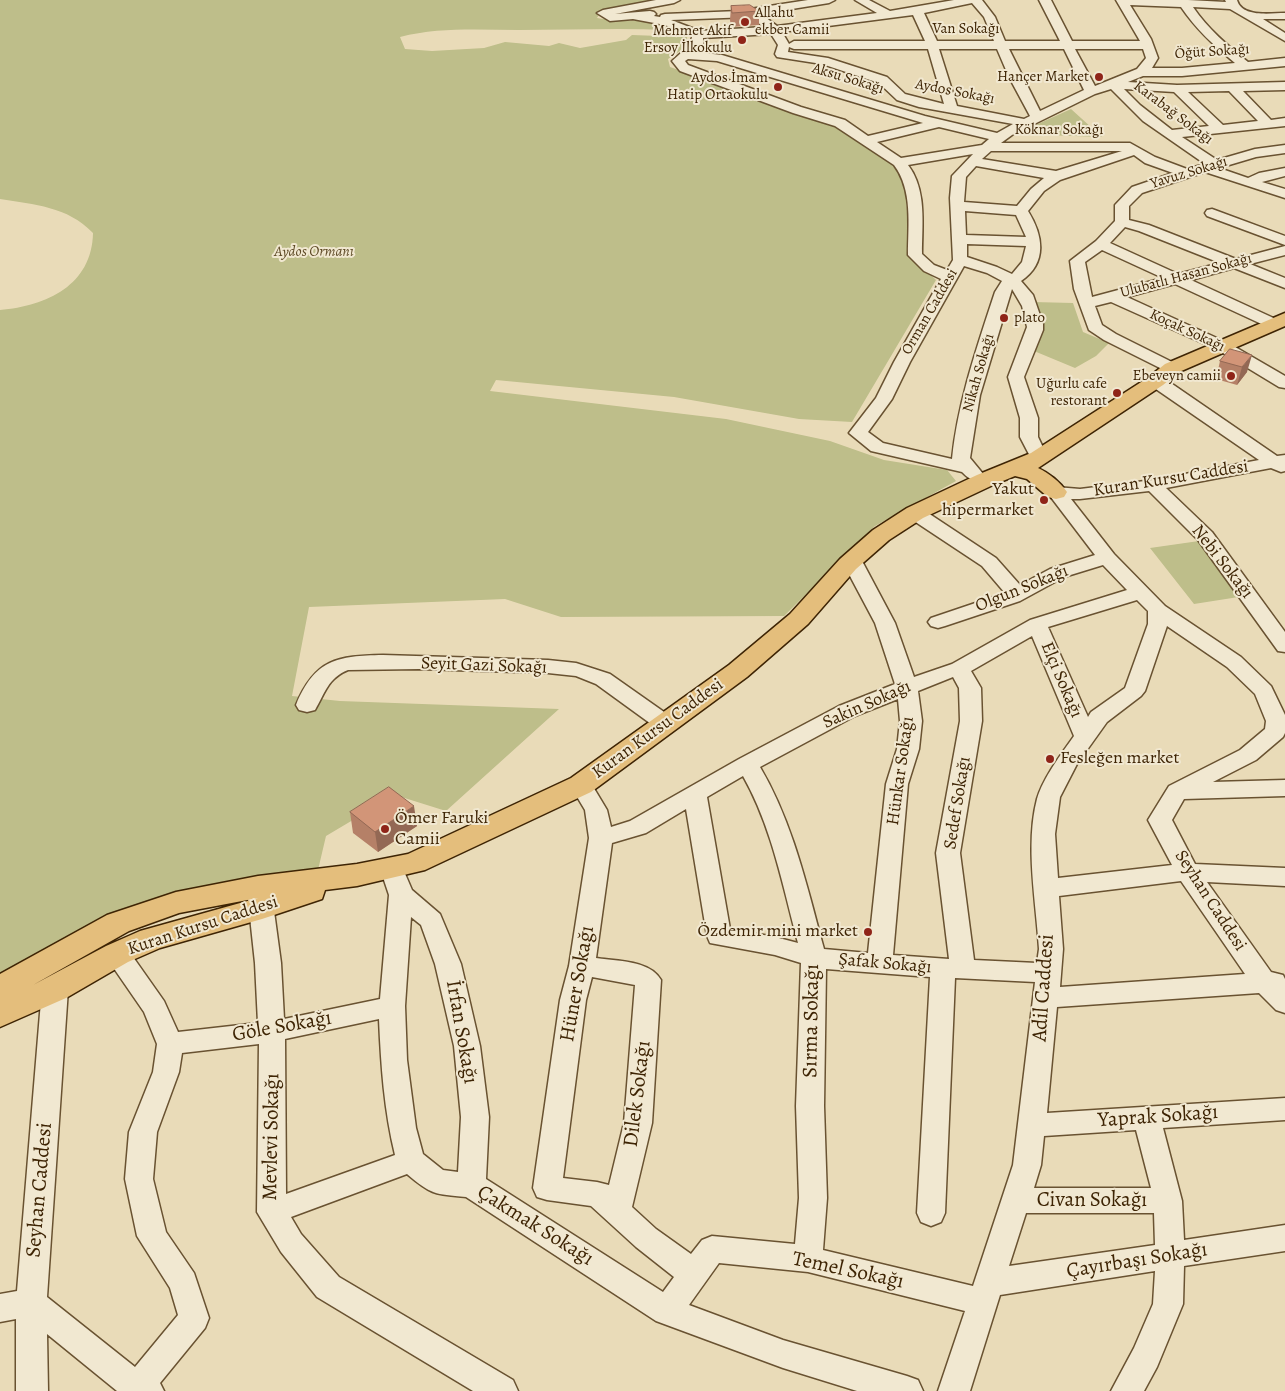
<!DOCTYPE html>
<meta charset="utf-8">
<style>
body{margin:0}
canvas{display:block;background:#e9dbb8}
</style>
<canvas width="1285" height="1391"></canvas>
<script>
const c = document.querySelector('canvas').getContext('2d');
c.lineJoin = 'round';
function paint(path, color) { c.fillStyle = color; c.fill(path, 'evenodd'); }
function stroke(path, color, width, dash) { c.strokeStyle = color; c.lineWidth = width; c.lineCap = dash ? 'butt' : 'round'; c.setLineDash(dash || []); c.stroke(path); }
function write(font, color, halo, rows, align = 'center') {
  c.font = font + ' Alegreya,serif'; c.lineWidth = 4; c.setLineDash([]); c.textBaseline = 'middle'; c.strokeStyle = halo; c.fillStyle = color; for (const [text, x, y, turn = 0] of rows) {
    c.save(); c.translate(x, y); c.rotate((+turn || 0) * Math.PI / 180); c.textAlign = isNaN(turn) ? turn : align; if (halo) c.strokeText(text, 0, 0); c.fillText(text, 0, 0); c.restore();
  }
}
const green = new Path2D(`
 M0 0H657L600 13 597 18C623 22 648 18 673 28L668 30C618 28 569 30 519 30 479 30 439 27 400 37L405 49 432 51 484 48 505 42 549 46 559 43 580 48 626 40 632 35 687 37 686 47 668 59 670 67 838 126 904 170 910 255 936 280 852 422 799 419 674 397 496 380 490 391 726 419 830 441 884 460 947 470 956 481 875 526 784 616 561 617 505 599 309 607 292 696 340 701 559 709 446 811 395 795 326 836 318 870 164 900 0 986V310C47 306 92 285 93 233 67 206 35 205 0 199Z
 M1071 109 1102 137 1016 134Z
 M1033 302 1073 303 1083 332 1109 343 1096 356 1075 368 1034 351C1045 333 1039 321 1033 302Z
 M1199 541 1245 596 1194 604 1150 548Z`);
const minor = new Path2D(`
 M656 0H680L674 3 615 14 650 11 654 12 656 14 654 16 660 17 661 15 665 14 739 11 740 8 744 7 750 9 808 0H835L829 3 761 14 777 26 877 13 855 0H869L890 11 954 0H982L995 17 1005 41H1060L1039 0H1051L1072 41H1140L1116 0H1188L1226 2 1225 0H1237C1242 18 1271 13 1285 13V19H1263L1285 33V41L1230 9 1193 7C1208 29 1227 45 1248 62L1285 58V66L1182 76H1143L1128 82 1177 85 1285 82V90L1243 91 1271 120 1285 118V126L1182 137 1217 160 1255 149 1285 145V153L1256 157 1219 168 1248 178 1259 173 1285 168V176L1262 182 1285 189V198L1205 172 1142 193 1129 206V220L1149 225 1236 259 1285 246V255L1250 264 1285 278V288L1234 268 1191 280 1280 321 1282 324 1280 327H1268L1175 284 1127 297 1230 344 1285 376V388L1279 387 1218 350 1111 302 1095 306 1102 325 1116 334 1178 365 1180 368 1178 371H1166L1104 340 1089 330 1074 289 1070 261 1096 241 1115 221V205L1132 187 1173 173 1145 163 1134 155 1060 180 1044 191 1028 211C1043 235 1048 263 1021 281L1033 295 1043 324V330L1024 377 1038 418V437L1048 458 1045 462 1039 463 1033 462 1020 437V418L1008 377 1027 327 1022 306 1012 289 980 395 970 458 984 475 981 479C972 481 969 479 962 472L871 451 849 433 876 398 894 362 941 279 924 271 908 255C908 225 913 190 894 165L835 126 793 113 680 71 672 61 691 44 692 36 665 25 633 19 610 21 597 13 603 10ZM972 3 984 17 994 41H937L924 13ZM1130 5 1181 7C1196 29 1214 46 1235 63L1182 68H1152L1158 58 1151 39ZM913 15 925 41H794L789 44 782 32ZM750 17 764 27 700 31 671 20ZM771 34 778 45 775 54 777 57 822 64 879 83 897 100 919 107 1013 124 997 133 925 116 722 55 695 52 703 45V38ZM789 47 794 49H928L944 104 905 94 887 77 828 58 788 52ZM939 49H997L1009 77 1030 116 1024 119 957 106ZM1009 49H1064L1084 90 1040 111ZM1075 49H1143L1146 58 1137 69 1095 86ZM688 59 717 61 923 123 868 136 845 120 801 107 688 65 685 61ZM1111 89 1143 121 1205 164 1187 169 1155 157 1130 143H1001L1012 135 1095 94ZM1124 89 1174 92 1209 126 1172 130 1140 105ZM1229 91 1258 121 1223 125 1188 92ZM939 127 989 139 982 145 901 158 877 142ZM991 151H1122L1056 171 982 159ZM973 154 952 176 950 198 953 260 947 270 934 265 922 254C922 224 927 190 908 165ZM976 166 1044 178 1031 189 1017 206 964 202 966 177ZM965 211 1016 215 1026 237 966 235ZM1125 227 1139 231 1220 263 1178 274 1110 243ZM967 244 1026 246 1022 262 1012 274 997 267 967 257ZM1102 250 1163 278 1092 297 1085 262ZM964 266 987 273 1002 281 995 292C977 347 958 401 952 459L883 443 868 432 892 399 910 362Z
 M1212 209 1285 236V245L1207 216 1205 213 1207 210Z
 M1156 376 1162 377 1277 456 1285 455V471L1281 472 1271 468 1166 488 1212 532 1285 632V652L1278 651 1198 540 1149 491 1080 499H1071L1114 554 1165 606 1241 657 1271 686 1285 715V733L1283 737 1256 760 1213 782 1285 780V796L1184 799 1172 820 1195 864 1285 868V886L1207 882 1271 972 1283 975 1285 979V1013L1276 1010 1259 993 1057 1007 1047 1113 1285 1098V1120L1163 1128 1182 1201 1184 1240 1285 1225V1251L1184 1266 1183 1304 1157 1367 1144 1391H1111L1134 1348 1153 1304 1155 1271 1000 1295 970 1391H938L965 1311 808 1272 719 1263 689 1305 783 1340 907 1376 918 1380 923 1391H857L783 1368 656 1321 466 1197C434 1194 432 1195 407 1174L291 1217 301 1234 339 1277 513 1380 518 1391H473L317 1297 281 1252 257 1212 259 1044 182 1053 179 1072 157 1132 153 1179 166 1232 194 1273 209 1318 205 1328 160 1383 164 1391H117L47 1334 48 1391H16V1319L0 1322V1294L17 1291 42 989 46 982 55 979 64 982 68 989 47 1297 135 1367 178 1315 170 1288 137 1236 125 1179 129 1132 153 1072 157 1044 144 1012 104 954 108 947 117 945 126 947 164 1001 178 1032 258 1023 255 963 247 889 250 883 259 880 268 883 271 889 281 963 284 1019 380 999 389 895 380 868 384 862 392 859 400 862 412 890 440 914 461 964 480 1046 489 1117 486 1179 663 1292 674 1277 636 1247 591 1206 547 1200 537 1197 533 1188 560 1000 569 966 589 838 585 810 570 785 573 780 581 777 589 780 607 810 611 827 630 821 739 759 839 706 895 684 875 623 842 561 845 557 852 555 859 557 862 561 895 623 914 677 952 664 1030 620 1127 590 1103 565 1064 577 1020 601 945 626 938 628 931 626 928 622 931 618 1005 593 982 566 908 517 906 513 908 509 915 507 922 509 996 558 1020 585 1050 569 1095 555 1047 492 1050 488 1056 487 1080 489 1153 480 1259 460 1150 385 1148 381 1150 377ZM1137 600 1148 611V624L1125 688 1091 712 1088 717 1048 627ZM1167 626 1227 667 1255 694 1266 721 1265 729 1240 750 1169 786 1148 820 1172 865 1058 878 1055 834 1060 797 1077 764 1107 722 1141 696 1145 691ZM1032 636 1074 736C1062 753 1043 778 1037 799 1025 845 1036 901 1039 949L1037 963 974 960 960 853 982 721 981 688 971 671ZM953 677 959 688 960 721 936 853 949 959 893 955 908 784 919 749 922 721 918 691ZM898 699 900 721 897 749 886 784 868 953 824 949C807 887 793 823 760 767L855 716ZM743 776C772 827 783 887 798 943L775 937 730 929 707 797ZM686 809 707 936 710 943 775 955 801 963 796 1106 799 1198 795 1244 712 1236 702 1240 691 1254 656 1229 632 1207 652 1123 661 980C650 960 616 961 596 958L612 843 646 833ZM1181 881 1245 974 1060 987 1063 949 1059 896ZM411 917 421 925 435 964 454 1046 461 1117 458 1172 443 1170 423 1154 416 1128 407 1060 405 1006ZM826 969 930 977 917 1213 921 1222 931 1226 941 1222 945 1213 955 978 1035 982 1013 1165 973 1286 823 1250 827 1198 824 1106ZM592 977 635 985 624 1123 609 1185 597 1182 563 1178 586 1000ZM379 1019C381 1065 384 1110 395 1155L286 1194 285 1039ZM1136 1130 1151 1188H1034L1041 1165 1044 1136ZM1026 1213H1154L1155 1245 1009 1266Z
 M383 655 548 660 576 663 610 674 674 719 677 724 674 729 666 731 658 729 596 684 576 676 548 673 419 669 348 670C328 678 325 693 315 710L307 712 299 710 296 705C315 659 337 656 383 655Z`);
const major = new Path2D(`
 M1285 313V326L1179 372 1163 385 1038 468C1049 473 1060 482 1067 492L1064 497 1056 499 1048 497 1027 479 1015 476 993 485 923 518 889 540 856 569 808 624 747 677 591 792 425 870 357 886 325 890 322 899 262 919 160 948 128 962 66 998 0 1027V974L107 915 176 892 258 876 357 864 408 854 571 778 729 665 790 614 840 559 873 530 907 508 977 475 1031 453 1149 377 1165 364ZM258 898 140 931 106 946 33 985 129 931 179 913Z`);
const wall = new Path2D(`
 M731 6 759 11V25L731 27 730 20Z
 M1230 349 1247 372 1237 385 1216 379 1220 361Z
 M350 812 417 826 378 852 353 833Z`);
const shadedWall = new Path2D(`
 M1252 355 1247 372 1237 385 1242 367Z
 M414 806 417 826 378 852 375 832Z`);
const building = new Path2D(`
 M750 5 759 11 732 13 731 6Z
 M1230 349 1252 355 1242 367 1220 361Z
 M389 787 414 806 375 832 350 812Z`);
const markers = [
 [745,22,5,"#8f2418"],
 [742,40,5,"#8f2418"],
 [1099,77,5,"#8f2418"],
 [778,87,5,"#8f2418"],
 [1004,318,5,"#8f2418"],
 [1231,376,5,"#8f2418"],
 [1117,393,5,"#8f2418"],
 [1044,500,5,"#8f2418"],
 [1050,759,5,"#8f2418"],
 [385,829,5,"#8f2418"],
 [868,932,5,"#8f2418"]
];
const farPoinames = [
 ["Allahu",755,13,"left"],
 ["ekber Camii",755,30,"left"],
 ["Mehmet Akif",732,31],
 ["Ersoy İlkokulu",732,48],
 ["Hançer Market",1089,77],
 ["Aydos İmam",768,78],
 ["Hatip Ortaokulu",768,95],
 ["plato",1014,318,"left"],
 ["Ebeveyn camii",1221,376],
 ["Uğurlu cafe",1107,384],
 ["restorant",1107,401]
];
const farStreetnames = [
 ["Van Sokağı",966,29],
 ["Öğüt Sokağı",1212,52,-4],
 ["Aksu Sokağı",848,79,17],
 ["Aydos Sokağı",955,92,11],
 ["Karabağ Sokağı",1173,113,37],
 ["Köknar Sokağı",1059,130],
 ["Yavuz Sokağı",1189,173,-17],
 ["Ulubatlı Hasan Sokağı",1186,276,-15],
 ["Orman Caddesi",930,312,-60],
 ["Koçak Sokağı",1187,331,25],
 ["Nikah Sokağı",979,373,-74]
];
const farParknames = [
 ["Aydos Ormanı",314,252]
];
const streetNames = [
 ["Kuran Kursu Caddesi",1171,479,-9],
 ["Nebi Sokağı",1222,562,52],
 ["Olgun Sokağı",1022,589,-22],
 ["Seyit Gazi Sokağı",484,666,2],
 ["Elçi Sokağı",1061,680,67],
 ["Sakin Sokağı",867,705,-24],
 ["Kuran Kursu Caddesi",658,729,-36],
 ["Hünkar Sokağı",901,771,-82],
 ["Sedef Sokağı",958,803,-81],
 ["Seyhan Caddesi",1210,901,57],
 ["Kuran Kursu Caddesi",203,926,-18],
 ["Şafak Sokağı",885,964,5]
];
const poiNames = [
 ["Yakut",1034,490],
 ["hipermarket",1034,511],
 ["Fesleğen market",1060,759,"left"],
 ["Ömer Faruki",395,819,"left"],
 ["Camii",395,840,"left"],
 ["Özdemir mini market",858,932]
];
const nearStreetnames = [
 ["Hüner Sokağı",578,984,-80],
 ["Adil Caddesi",1044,988,-86],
 ["Sırma Sokağı",812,1021,-89],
 ["Göle Sokağı",282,1027,-10],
 ["İrfan Sokağı",461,1032,80],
 ["Dilek Sokağı",638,1094,-83],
 ["Yaprak Sokağı",1158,1117,-4],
 ["Mevlevi Sokağı",272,1137,-89],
 ["Seyhan Caddesi",40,1190,-85],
 ["Civan Sokağı",1092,1201],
 ["Çakmak Sokağı",535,1226,32],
 ["Çayırbaşı Sokağı",1137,1261,-9],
 ["Temel Sokağı",848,1271,12]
];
paint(green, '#bebe8a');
stroke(minor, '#695231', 3);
stroke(major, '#3e2404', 3);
paint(minor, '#f1e8d1');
paint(major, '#e4be7c');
paint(wall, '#b58067');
paint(shadedWall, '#936854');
paint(building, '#d29578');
stroke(building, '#936854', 1);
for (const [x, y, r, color] of markers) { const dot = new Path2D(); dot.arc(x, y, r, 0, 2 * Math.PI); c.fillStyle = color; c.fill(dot); stroke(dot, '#f1e8d1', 2); }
write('15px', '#3e2404', '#f1e8d1', farPoinames, 'right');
write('15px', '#3e2404', '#f1e8d1', farStreetnames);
write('italic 15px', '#5e4a26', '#f1e8d1', farParknames);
write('18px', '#3e2404', '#f1e8d1', streetNames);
write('18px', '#3e2404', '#f1e8d1', poiNames, 'right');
write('21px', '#3e2404', '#f1e8d1', nearStreetnames);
</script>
